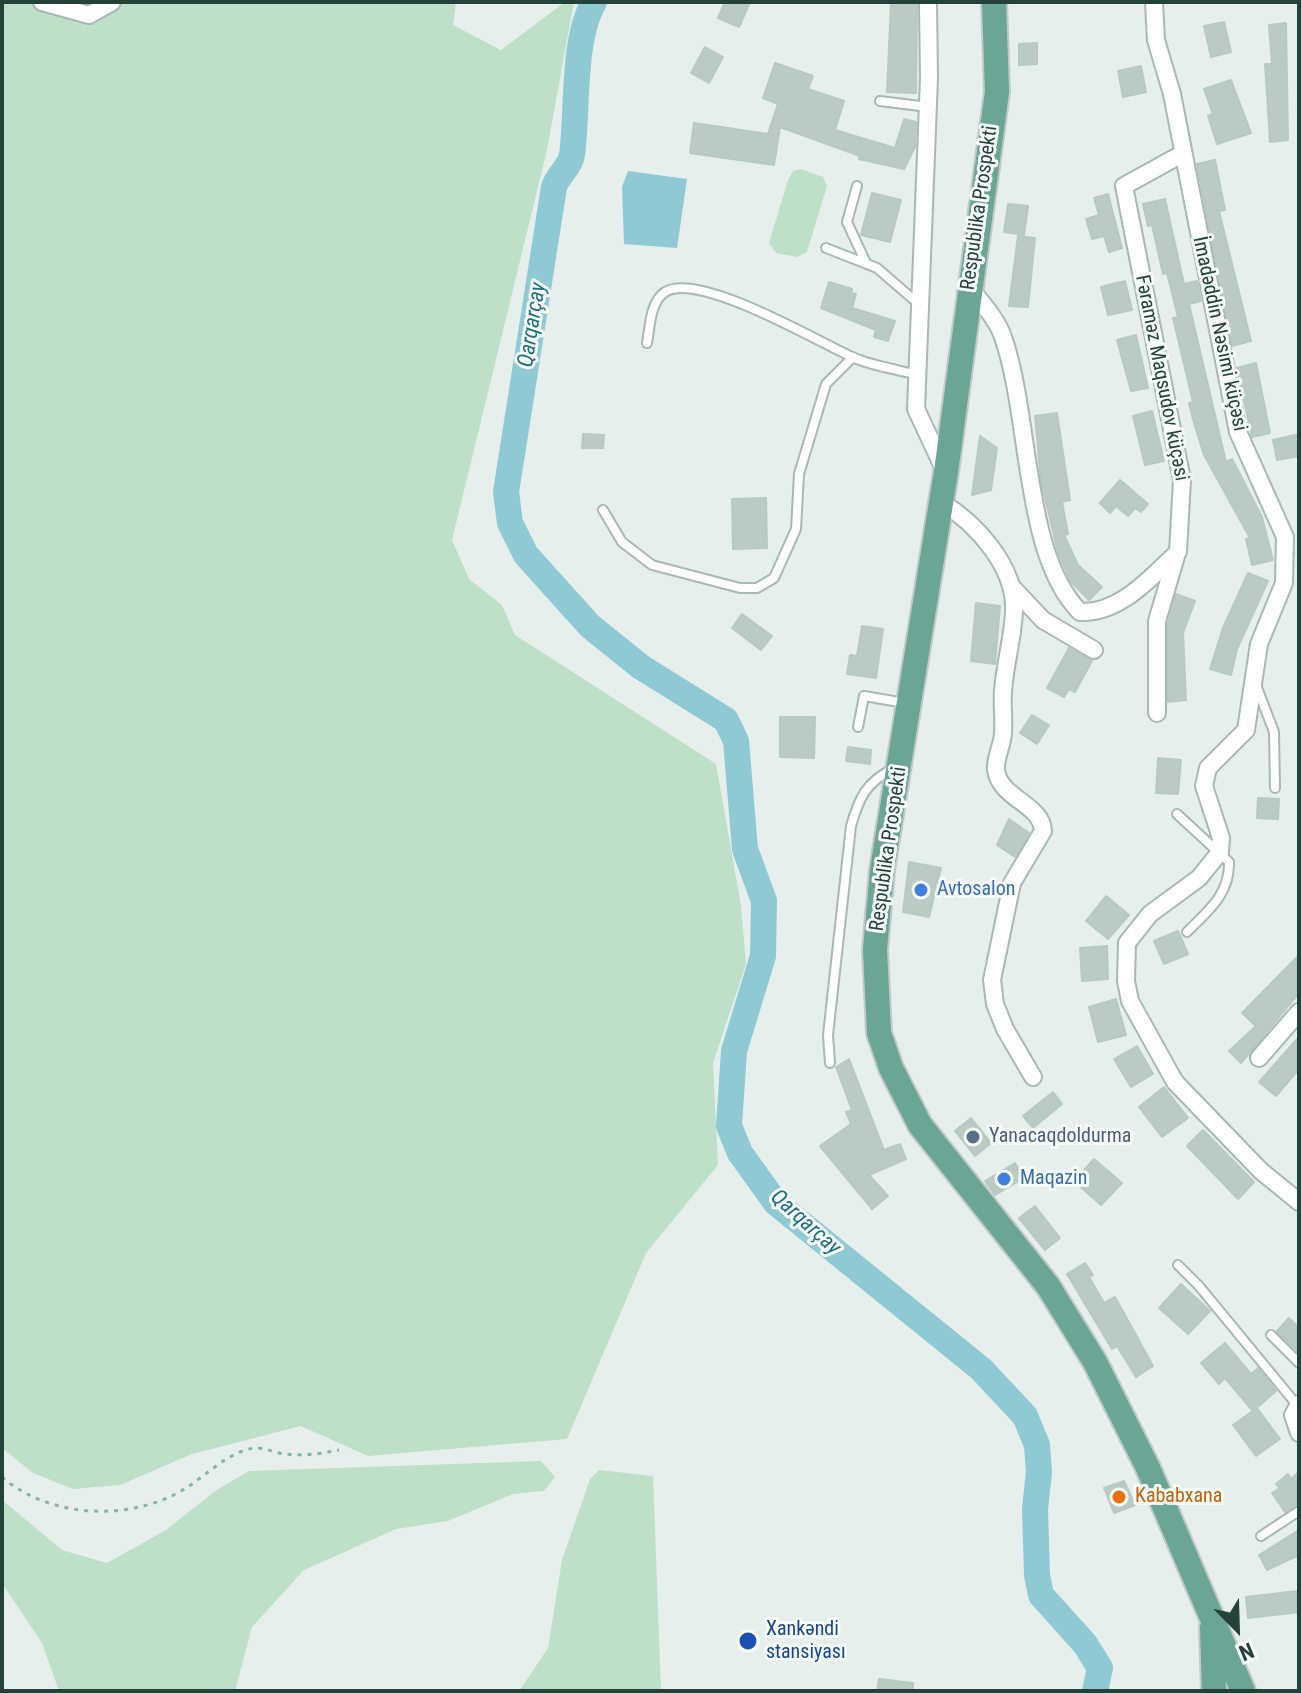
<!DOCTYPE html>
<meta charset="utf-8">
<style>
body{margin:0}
#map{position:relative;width:1301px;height:1693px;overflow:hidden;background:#e6efeb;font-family:"Roboto Condensed",sans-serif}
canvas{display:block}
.frame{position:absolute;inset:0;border:4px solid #24423a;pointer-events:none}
.north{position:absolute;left:1197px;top:1589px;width:80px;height:80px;-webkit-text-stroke:6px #f7fbf9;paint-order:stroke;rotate:157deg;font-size:22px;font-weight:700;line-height:32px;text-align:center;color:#24423a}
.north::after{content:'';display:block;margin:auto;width:28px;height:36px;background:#24423a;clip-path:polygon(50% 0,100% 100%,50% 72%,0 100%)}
</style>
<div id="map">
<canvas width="1301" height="1693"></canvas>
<div class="frame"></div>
<div class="north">N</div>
</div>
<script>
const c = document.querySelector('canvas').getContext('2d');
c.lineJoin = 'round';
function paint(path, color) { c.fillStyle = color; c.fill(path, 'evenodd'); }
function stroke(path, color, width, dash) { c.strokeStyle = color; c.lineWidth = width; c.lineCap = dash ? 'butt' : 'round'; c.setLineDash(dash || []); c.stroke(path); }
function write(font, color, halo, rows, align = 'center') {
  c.font = font + ' "Roboto Condensed",sans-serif'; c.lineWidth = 6; c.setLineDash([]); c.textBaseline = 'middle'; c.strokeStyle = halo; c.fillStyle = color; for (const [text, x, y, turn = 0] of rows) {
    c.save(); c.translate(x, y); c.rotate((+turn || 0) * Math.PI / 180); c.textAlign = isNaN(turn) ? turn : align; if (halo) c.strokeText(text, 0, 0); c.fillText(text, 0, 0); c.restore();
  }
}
const green = new Path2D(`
 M2 2H456L453 25 501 50 565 2H574L547 150 452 540 469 579 502 605 515 635 716 764 741 906 746 964 713 1063 718 1165 646 1253 567 1439 368 1456 301 1426 192 1454 120 1485 73 1489 33 1473 2 1448Z
 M801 169 823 177 827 186 807 252 797 257 776 253 769 243 788 180 793 171Z
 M541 1461 555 1477 544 1491 513 1494 448 1521 396 1529 304 1570 252 1627 235 1691H59L42 1643 2 1583V1500L62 1550 107 1563 166 1530 215 1491 249 1471Z
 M599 1470 653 1476 661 1691H519L548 1648 562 1560 590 1479Z`);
const water = new Path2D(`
 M628 171 687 179 677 248 624 244 622 187Z`);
const river = new Path2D(`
 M594 2C572 40 578 110 572 155 570 167 558 175 554 187L506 492 510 523 526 555 590 626 641 667 726 720 736 741 745 849 764 901 763 956 734 1051 729 1126 740 1153 776 1203 981 1369 1025 1416 1037 1445 1039 1472 1035 1509 1037 1575 1041 1595 1085 1644 1100 1668 1095 1691`);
const building = new Path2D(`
 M725 2H750L739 27 718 18Z
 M891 2H917L916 93 887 92Z
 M1224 22 1231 52 1211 57 1204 26Z
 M1286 23 1288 140 1270 142 1265 64H1272L1269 25Z
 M1037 43V64L1019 65V44Z
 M705 47 723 57 709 83 691 73Z
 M775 63 813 76 808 89 844 101 835 130 895 148 904 119 916 122 915 147 904 169 859 159 860 156 780 127 774 165 690 153 694 123 768 134 778 104 763 98Z
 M1141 66 1146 92 1123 97 1118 71Z
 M1231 80 1251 133 1217 144 1208 116 1213 114 1204 89Z
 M1215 160 1225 210 1219 211 1251 341 1232 346 1197 164Z
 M872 193 901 200 890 242 861 235Z
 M1108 194 1122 248 1109 252 1104 236 1092 239 1086 219 1099 215 1094 198Z
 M1165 199 1184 284 1197 281 1201 301 1189 304 1226 462 1232 459 1262 517 1273 560 1252 565 1246 539 1250 538 1204 455 1194 423 1189 403 1193 402 1173 318 1178 317 1167 273 1163 274 1152 225 1148 226 1143 204Z
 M1008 204 1028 206 1024 235 1004 232Z
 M1018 236 1035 238 1028 307 1009 306Z
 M1125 281 1132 310 1108 315 1101 287Z
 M829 282 852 289 851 293 856 294 852 308 895 321 888 341 874 337 876 330 821 308Z
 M1136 335 1148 388 1131 391 1117 340Z
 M1256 363 1270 433 1252 437 1237 368Z
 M1152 411 1164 461 1145 465 1133 416Z
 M1057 413 1070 500 1062 502 1068 534 1064 535 1078 565 1102 587 1089 600 1071 582 1058 552 1041 481 1035 416Z
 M583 434 604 435 603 448H582Z
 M1299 434V456L1277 460 1273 440Z
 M980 436 997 448 991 490 972 495Z
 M1120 480 1148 504 1141 512 1135 508 1128 516 1116 506 1110 513 1100 503Z
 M766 498 767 548 733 549 732 499Z
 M1248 573 1268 581 1237 649 1231 675 1210 669 1223 628Z
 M1176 594 1195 601 1183 633 1186 700 1168 702V623Z
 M976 603 1000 606 995 664 971 661Z
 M742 614 772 636 761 650 732 628Z
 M862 626 883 629 876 678 847 674 850 655 857 656Z
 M1069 648 1092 661 1075 692 1069 689 1064 697 1047 688Z
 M1032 715 1049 725 1037 744 1020 733Z
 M780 717H815L814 758 780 757Z
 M848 747 871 750 870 764 846 761Z
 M1158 758 1181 760 1178 794 1156 793Z
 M1258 798 1279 799 1278 819 1257 818Z
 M1009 819 1029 833 1015 857 997 845Z
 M909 862 941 868 929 917 903 912Z
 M1106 896 1129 915 1108 939 1086 921Z
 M1178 931 1188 954 1164 964 1154 941Z
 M1107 946 1108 979 1082 981 1080 948Z
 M1299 955V993L1241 1063 1229 1051 1256 1026 1242 1013Z
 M1116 999 1126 1035 1098 1042 1089 1007Z
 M1299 1037V1069L1276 1096 1259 1082Z
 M1137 1046 1153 1074 1131 1087 1114 1059Z
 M849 1059 884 1150 900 1144 906 1159 869 1175 888 1196 872 1209 820 1146 851 1124 846 1112 852 1110 836 1067Z
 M1164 1087 1188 1118 1162 1137 1139 1107Z
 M1053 1092 1062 1104 1033 1128 1023 1116Z
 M971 1118 991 1143 975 1156 955 1131Z
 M1203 1130 1254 1182 1238 1199 1187 1146Z
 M1094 1159 1122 1183 1101 1205 1074 1181Z
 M1015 1163 1024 1178 995 1195 985 1181Z
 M1035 1206 1060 1238 1045 1250 1019 1218Z
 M1085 1263 1093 1275 1089 1277 1104 1303 1115 1297 1153 1366 1136 1377 1117 1346 1112 1349 1067 1274Z
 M1181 1284 1210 1311 1188 1334 1159 1308Z
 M1289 1318 1299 1328V1353L1277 1331Z
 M1225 1343 1251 1374 1258 1368 1276 1391 1253 1411 1225 1378 1219 1384 1201 1363Z
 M1257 1408 1280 1439 1256 1456 1233 1425Z
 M1299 1472V1503L1285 1512 1272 1493 1280 1488 1276 1484 1288 1474 1291 1479Z
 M1124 1481 1135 1505 1114 1513 1104 1488Z
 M1299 1530V1555L1267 1570 1259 1555Z
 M1298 1591 1299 1612 1248 1618 1246 1597Z
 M879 1679 913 1683V1691H877Z`);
const path = new Path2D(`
 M2 1477C51 1519 132 1522 186 1488 207 1475 229 1451 255 1448 264 1447 275 1453 284 1454 303 1456 321 1454 339 1450`);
const lane = new Path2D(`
 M880 101 928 107
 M857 186 847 222 866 263
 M826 248 877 268 921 306
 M647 343C650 327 650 302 665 292 698 271 817 341 852 357 872 366 896 369 917 375
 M603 510 622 542 652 565 740 588H757L774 578 796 529 799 474 826 384 853 357
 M1256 685 1274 732 1275 788
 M858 727 864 696 905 703
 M1177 814 1229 862C1230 894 1208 911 1187 932
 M830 1063 828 1035 851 826C859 798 866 782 893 769
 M1178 1265 1199 1286 1297 1405
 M1271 1335 1299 1363
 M1261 1536 1299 1511`);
const street = new Path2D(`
 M42 2 89 15 112 2
 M928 2 929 78 916 409 945 471
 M1154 2 1156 40 1172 94 1238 432 1285 537 1284 583 1259 644 1246 730 1208 768 1204 786 1221 838 1220 852 1199 878 1150 914 1127 943 1126 981 1130 1001 1175 1082 1261 1171 1299 1202
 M969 287C981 302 997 319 1003 337 1031 417 1023 555 1080 612 1120 614 1151 577 1178 552L1182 480 1124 186 1182 154
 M941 502C976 523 1016 567 1014 611 1013 637 1005 664 1003 691 1002 705 1004 719 1003 734 1002 746 995 758 996 770 1000 799 1042 804 1043 831L1012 883 992 980 995 1004 1005 1029 1033 1077
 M1011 586 1043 620 1094 650
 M1157 713V621L1177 553
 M1259 1058 1299 1012
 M1299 1404 1293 1415 1299 1433`);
const primary = new Path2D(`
 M994 2 997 92 946 472 882 870 875 950 879 1033 891 1068 920 1125 1048 1286 1095 1362 1148 1468 1243 1691
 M1212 1628 1214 1691`);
const markers = [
 [921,890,8,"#3f7fe0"],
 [973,1137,8,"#5c6f8a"],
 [1004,1179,8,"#3f7fe0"],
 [1119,1497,8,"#e8710a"],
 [748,1641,10,"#1a4fb4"]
];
const streetNames = [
 ["Respublika Prospekti",980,208,-82],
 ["İmadəddin Nəsimi küçəsi",1219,334,78],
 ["Fəraməz Maqsudov küçəsi",1161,378,79],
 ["Respublika Prospekti",889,849,-82]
];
const shopNames = [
 ["Avtosalon",937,890],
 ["Maqazin",1020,1179]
];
const serviceNames = [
 ["Yanacaqdoldurma",989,1137]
];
const foodNames = [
 ["Kababxana",1135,1497]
];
const transitNames = [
 ["Xankəndi",766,1630],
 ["stansiyası",766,1653]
];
const waterNames = [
 ["Qarqarçay",533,325,-81],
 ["Qarqarçay",805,1223,42]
];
paint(green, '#bfe0c8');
paint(water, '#8ec9d4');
stroke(river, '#8ec9d4', 26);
paint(building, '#bbcac4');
stroke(building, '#b8c9c2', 2);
stroke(lane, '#a8b8b2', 12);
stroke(street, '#a8b8b2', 20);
stroke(primary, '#c2cac8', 28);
stroke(path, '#86b3a5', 3, [4, 6]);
stroke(lane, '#fff', 8);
stroke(street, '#fff', 16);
stroke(primary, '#6aa596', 24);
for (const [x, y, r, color] of markers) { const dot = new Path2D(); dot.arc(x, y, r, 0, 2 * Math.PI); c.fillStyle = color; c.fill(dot); stroke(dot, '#f7fbf9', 3); }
write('20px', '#24423a', '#f7fbf9', streetNames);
write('20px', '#366cbe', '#f7fbf9', shopNames, 'left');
write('20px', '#4e5e75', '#f7fbf9', serviceNames, 'left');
write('20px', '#c56008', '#f7fbf9', foodNames, 'left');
write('20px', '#164399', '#f7fbf9', transitNames, 'left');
write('italic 22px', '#1c6f80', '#f7fbf9', waterNames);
</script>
